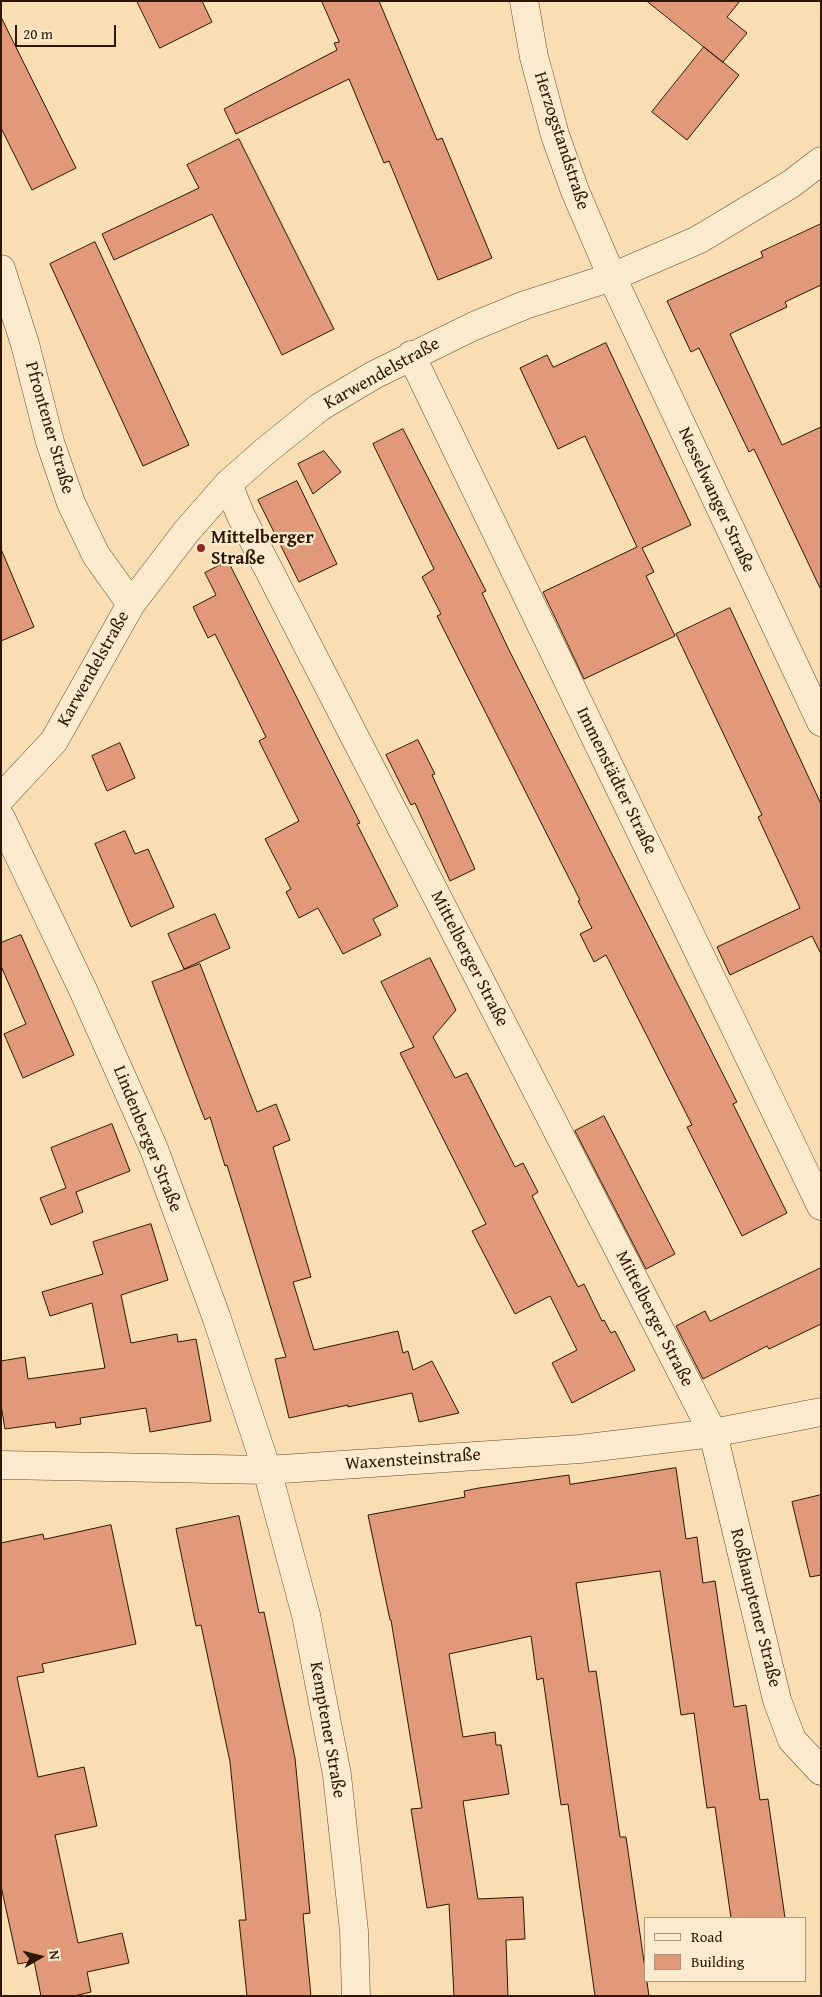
<!DOCTYPE html>
<meta charset="utf-8">
<style>
body{margin:0}
#map{position:relative;width:822px;height:1997px;overflow:hidden;background:#f9deb3;font-family:"Gentium Book Plus",serif}
canvas{display:block}
.frame{position:absolute;inset:0;border:2px solid #2e1600;pointer-events:none}
.legend{position:absolute;left:644px;top:1917px;width:162px;height:65px;box-sizing:border-box;background:#fbeace;border:1px solid #a9957c;margin:0;padding:6px 9px;list-style:none;font-size:15px;color:#2e1600}
.legend li{display:flex;align-items:center;gap:10px;height:25px}
.legend b{width:25px;border:1px solid #a9957c}
.north{position:absolute;left:15px;top:1932px;width:50px;height:50px;-webkit-text-stroke:4px #fbeace;paint-order:stroke;rotate:82deg;font-size:14px;font-weight:700;line-height:20px;text-align:center;color:#2e1600}
.north::after{content:'';display:block;margin:auto;width:18px;height:22px;background:#2e1600;clip-path:polygon(50% 0,100% 100%,50% 72%,0 100%)}
.scale{position:absolute;left:15px;top:25px;width:101px;height:22px;box-sizing:border-box;border:2px solid #2e1600;border-top:0;padding-left:6px;font-size:15px;line-height:18px;white-space:nowrap;color:#2e1600;-webkit-text-stroke:4px #fbeace;paint-order:stroke}
</style>
<div id="map">
<canvas width="822" height="1997"></canvas>
<div class="frame"></div>
<ul class="legend">
<li><b style="height:6px;background:#fbeace"></b>Road</li>
<li><b style="height:14px;background:#e19979"></b>Building</li>
</ul>
<div class="north">N</div>
<div class="scale">20 m</div>
</div>
<script>
const c = document.querySelector('canvas').getContext('2d');
c.lineJoin = 'round';
function paint(path, color) { c.fillStyle = color; c.fill(path, 'evenodd'); }
function stroke(path, color, width, dash) { c.strokeStyle = color; c.lineWidth = width; c.lineCap = dash ? 'butt' : 'round'; c.setLineDash(dash || []); c.stroke(path); }
function write(font, color, halo, rows, align = 'center') {
  c.font = font + ' "Gentium Book Plus",serif'; c.lineWidth = 4.5; c.setLineDash([]); c.textBaseline = 'middle'; c.strokeStyle = halo; c.fillStyle = color; for (const [text, x, y, turn = 0] of rows) {
    c.save(); c.translate(x, y); c.rotate((+turn || 0) * Math.PI / 180); c.textAlign = isNaN(turn) ? turn : align; if (halo) c.strokeText(text, 0, 0); c.fillText(text, 0, 0); c.restore();
  }
}
const building = new Path2D(`
 M137 1H202L212 22 160 48Z
 M322 1H379L437 140 442 138 492 258 438 280 389 161 384 163 349 79 236 134 224 109 337 50 334 43 339 42Z
 M647 1H740L727 17 747 33 723 62Z
 M1 17 76 168 32 190 1 128Z
 M704 47 739 75 687 140 652 112Z
 M239 139 334 329 282 355 212 214 114 260 102 234 199 188 187 165Z
 M821 224V285L785 302 787 307 730 334 782 445 821 427V590L754 449 749 452 699 348 691 352 667 301 763 257 761 252Z
 M95 242 189 445 143 466 50 264Z
 M606 343 691 525 642 548 654 572 646 576 675 636 584 679 543 592 637 547 585 436 558 449 520 368 547 355 553 367Z
 M403 429 486 591 482 593 508 648 737 1102 733 1104 787 1213 742 1236 687 1127 692 1125 606 955 594 962 580 934 592 928 578 901 580 900 437 616 441 614 422 577 434 569 373 444Z
 M324 451 341 472 313 494 298 464Z
 M297 481 337 564 299 582 258 500Z
 M1 549 34 627 1 641Z
 M228 561 360 823 357 824 398 906 373 919 381 935 343 954 318 908 299 918 286 892 291 889 265 839 299 821 259 741 266 737 230 664 215 634 208 638 193 607 216 595 205 573Z
 M730 608 821 804V954L812 936 730 975 717 947 800 908 758 817 762 815 676 634Z
 M418 740 435 774 432 775 475 869 450 881 415 803 411 805 386 755Z
 M120 743 135 778 107 791 92 756Z
 M125 831 135 854 148 849 174 907 131 927 95 844Z
 M215 914 230 948 184 969 168 934Z
 M21 935 74 1055 23 1078 4 1034 26 1024 1 966V943Z
 M430 958 456 1010 433 1037 455 1078 467 1073 515 1167 523 1163 538 1192 532 1196 578 1287 584 1284 602 1321 604 1320 611 1333 615 1331 635 1370 572 1403 552 1363 577 1350 550 1296 515 1314 472 1231 486 1224 400 1053 414 1047 381 982Z
 M200 964 257 1112 276 1104 290 1140 273 1147 311 1277 293 1282 314 1350 398 1331 403 1353 408 1351 413 1370 432 1361 459 1413 419 1422 412 1393 348 1407V1405L289 1418 275 1359 286 1357 227 1165 225 1166 210 1117 205 1120 152 982Z
 M604 1116 675 1254 646 1269 575 1131Z
 M112 1124 130 1171 76 1192 83 1212 51 1225 40 1198 66 1188 51 1148Z
 M151 1224 168 1280 121 1295 131 1343 177 1334 178 1342 196 1339 211 1421 150 1432 146 1408 80 1418 81 1424 56 1428 55 1422 5 1429 1 1405V1361L25 1357 28 1379 105 1368 92 1303 50 1316 42 1292 103 1274 93 1242Z
 M821 1268V1324L769 1349 767 1346 703 1379 676 1326 705 1311 710 1321Z
 M676 1468 686 1539 697 1537 703 1583 715 1581 734 1707 746 1705 760 1800 768 1799 785 1918H731L715 1807 707 1808 694 1713 681 1715 660 1571 576 1583 589 1672 596 1671 620 1837H626L649 1996H595L568 1804 561 1805 543 1678 537 1680 531 1636 449 1654 463 1737 495 1732 496 1745H501L509 1794 463 1801 478 1899 523 1897 525 1939 506 1940 508 1996H454L449 1904 427 1908 411 1809 422 1808 391 1620H390L368 1515 465 1497 464 1491 479 1488 569 1475 570 1484Z
 M821 1495V1575L810 1577 792 1502Z
 M239 1516 259 1613 264 1612 295 1758 310 1913 303 1914 311 1996H247L239 1920H246L230 1762 201 1625 196 1626 176 1529Z
 M111 1525 136 1644 42 1664 44 1672 17 1677 38 1777 84 1767 97 1826 55 1835 78 1943 122 1933 129 1963 87 1972 91 1992 74 1996H41L34 1961 18 1964 1 1886V1543L43 1534 44 1539Z`);
const street = new Path2D(`
 M524 1 534 57 555 135 575 191 612 277 821 722
 M1 269 25 344 50 442 71 503 96 555 131 604
 M411 355 821 1206
 M228 484 241 516 713 1433 777 1700 792 1740 821 1771
 M1 798 54 741 131 604 186 532 228 484 263 453 320 407 374 375 474 326 525 305 612 277 698 240 791 184 821 161
 M1 818 83 990 154 1149 216 1316 267 1470 306 1615 337 1775 354 1931 356 1996
 M1 1465 267 1470 580 1449 713 1433 821 1412`);
const markers = [
 [201,548,5,"#8f2418"]
];
const streetNames = [
 ["Herzogstandstraße",561,141,72],
 ["Karwendelstraße",382,374,-29],
 ["Pfrontener Straße",49,428,74],
 ["Nesselwanger Straße",716,500,65],
 ["Karwendelstraße",94,669,-61],
 ["Immenstädter Straße",616,781,64],
 ["Mittelberger Straße",469,959,63],
 ["Lindenberger Straße",147,1139,68],
 ["Mittelberger Straße",654,1319,63],
 ["Waxensteinstraße",413,1460,-4],
 ["Roßhauptener Straße",755,1608,76],
 ["Kemptener Straße",327,1730,80]
];
const poiNames = [
 ["Mittelberger",211,538],
 ["Straße",211,559]
];
paint(building, '#e19979');
stroke(building, '#2e1600', 1);
stroke(street, '#61482d', 29);
stroke(street, '#fbeace', 28);
for (const [x, y, r, color] of markers) { const dot = new Path2D(); dot.arc(x, y, r, 0, 2 * Math.PI); c.fillStyle = color; c.fill(dot); stroke(dot, '#fbeace', 2); }
write('18px', '#2e1600', '#fbeace', streetNames);
write('bold 18px', '#2e1600', '#fbeace', poiNames, 'left');
</script>
